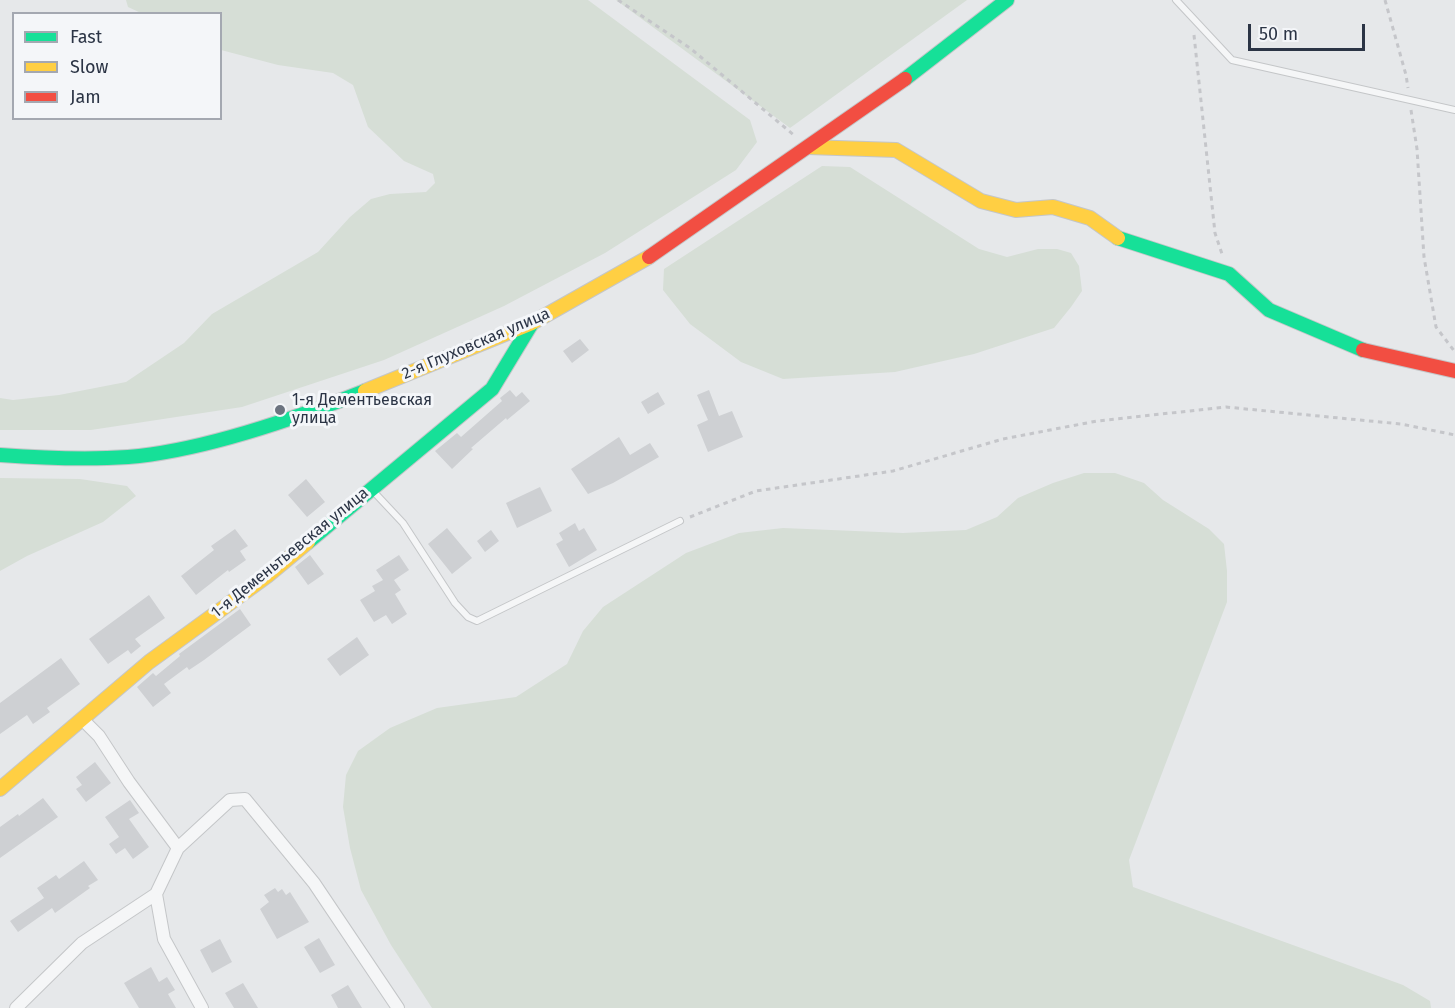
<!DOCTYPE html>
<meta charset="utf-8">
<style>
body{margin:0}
#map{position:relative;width:1455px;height:1008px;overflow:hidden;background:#e6e8ea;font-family:"Fira Sans",sans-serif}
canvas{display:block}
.legend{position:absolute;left:12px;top:12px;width:210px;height:108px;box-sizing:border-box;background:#f4f6f9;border:2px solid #a4a8b1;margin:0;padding:8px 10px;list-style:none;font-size:18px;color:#2b3445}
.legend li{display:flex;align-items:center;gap:12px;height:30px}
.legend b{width:30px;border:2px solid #a4a8b1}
.scale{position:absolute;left:1248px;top:24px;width:117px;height:27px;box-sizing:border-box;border:3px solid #2b3445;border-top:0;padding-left:8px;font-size:18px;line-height:21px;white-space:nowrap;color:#2b3445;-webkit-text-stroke:4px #f4f6f9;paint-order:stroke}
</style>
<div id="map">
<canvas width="1455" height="1008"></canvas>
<ul class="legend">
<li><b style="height:8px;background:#16e098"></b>Fast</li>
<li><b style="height:8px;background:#ffcf43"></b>Slow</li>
<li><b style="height:8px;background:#f24e42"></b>Jam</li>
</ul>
<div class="scale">50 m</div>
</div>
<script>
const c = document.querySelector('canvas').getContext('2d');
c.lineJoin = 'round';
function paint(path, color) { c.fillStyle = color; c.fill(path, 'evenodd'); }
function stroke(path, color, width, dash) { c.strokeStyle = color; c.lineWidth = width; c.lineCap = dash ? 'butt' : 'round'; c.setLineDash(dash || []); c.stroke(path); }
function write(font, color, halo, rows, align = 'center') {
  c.font = font + ' "Fira Sans",sans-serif'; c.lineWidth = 6; c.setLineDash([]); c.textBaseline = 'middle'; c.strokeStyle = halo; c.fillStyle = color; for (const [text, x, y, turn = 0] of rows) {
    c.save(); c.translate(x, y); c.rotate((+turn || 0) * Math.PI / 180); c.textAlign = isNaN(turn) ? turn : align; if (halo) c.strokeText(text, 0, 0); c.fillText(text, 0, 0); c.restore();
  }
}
const green = new Path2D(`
 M126 0H588L750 120 757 142 736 170 605 253 504 306 384 360 242 407 91 430H0V398L13 400 59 395 126 382 184 343 212 314 318 252 350 217 371 199 390 194 426 192 435 183 433 174 404 161 368 127 353 85 333 73 278 65 221 50 220 14 141 13 128 7Z
 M616 0H967L790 128Z
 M822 166 850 167 979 249 1007 257 1038 249H1057L1071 253 1079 266 1082 291 1071 307 1054 328 974 354 895 372 783 379 741 362 690 324 663 290 664 269Z
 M1084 473H1115L1144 483 1163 500 1209 529 1224 544 1227 571V602L1129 860 1133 887 1403 985 1430 1001 1431 1008H432L391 945 361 890 350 848 343 807 346 775 358 751 390 728 437 708 516 697 567 664 583 631 603 607 686 553 739 533 783 528 903 533 966 530 997 517 1018 498 1053 483Z
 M0 478 80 479 127 486 136 496 103 522 27 556 0 571Z`);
const building = new Path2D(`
 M580 339 589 350 572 363 563 351Z
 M510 390 516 397 522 392 530 401 507 420 506 418 471 448 473 449 452 469 435 451 457 433 461 437 502 401 500 398Z
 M709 390 719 416 732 411 743 437 708 452 697 425 708 420 697 395Z
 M658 392 665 404 648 414 641 402Z
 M619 437 630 455 650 443 659 457 613 483 588 494 571 469Z
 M306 479 325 502 307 517 288 495Z
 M540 487 552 511 517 528 506 503Z
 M575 523 579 531 584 528 597 550 569 567 556 544 563 540 559 533Z
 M447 528 472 558 452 574 428 544Z
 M235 529 248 546 240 551 246 560 229 572 228 570 196 595 181 576 214 550 211 546Z
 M491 530 499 541 485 552 477 541Z
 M310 555 324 574 308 585 295 567Z
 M399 555 409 570 394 580 401 590 395 594 407 614 392 624 386 615 374 622 360 600 375 591 372 586 383 580 376 570Z
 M149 595 165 618 135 639 141 646 131 654 128 650 108 664 89 639Z
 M240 609 251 625 204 660 189 670 187 667 164 684 171 693 153 707 137 687 153 673 156 676 180 656 179 654Z
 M357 637 369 655 340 676 327 659Z
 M61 658 80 684 47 708 50 712 33 724 27 715 0 734V703Z
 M95 762 111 783 86 802 76 789 82 785 76 777Z
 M43 798 58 817 0 858V827L18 814 19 816Z
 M130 800 139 813 129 819 149 847 133 859 125 848 116 854 109 844 119 837 105 817Z
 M84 861 98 880 88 886 90 888 55 913 52 908 18 932 10 921 44 898 37 888 56 875 59 879Z
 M275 888 278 892 282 889 286 895 290 892 309 922 277 939 260 909 269 902 264 895Z
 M319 938 335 965 320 973 304 947Z
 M220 939 232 962 212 973 200 950Z
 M151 967 159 982 167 977 175 990 168 994 176 1008H139L124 983Z
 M243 983 258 1008H234L225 993Z
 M348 985 362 1008H338L331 995Z`);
const path = new Path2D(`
 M618 0 690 48 795 136
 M1385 0 1406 75 1408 88
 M1194 35 1215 233 1222 254
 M1411 110 1417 149 1424 257 1436 327 1455 352
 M690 517 756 491 893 471 1003 439 1097 421 1226 407 1401 424 1455 435`);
const lane = new Path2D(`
 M1176 0 1232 60 1455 110
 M373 491 403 523 455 603 468 617 477 621 680 521`);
const street = new Path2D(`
 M178 848 230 800 245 799 314 883 398 1008
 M156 894 164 939 202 1008
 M16 1008 82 943 156 894 178 848 129 782 99 736 83 720`);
const fast = new Path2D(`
 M905 79 1007 0
 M1118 238 1229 274 1269 310 1363 350
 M0 455C42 458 85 460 128 457 203 451 294 419 365 391
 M308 542 492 389 532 323`);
const slow = new Path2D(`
 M808 147 896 150 981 201 1016 210 1053 207 1090 218 1118 238
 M365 391 532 323 649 257
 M0 789 149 662 267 576 308 542`);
const jam = new Path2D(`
 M649 257 905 79
 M1363 350 1455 371`);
const markers = [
 [280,410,6,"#6c737f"]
];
const streetNames = [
 ["2-я Глуховская улица",476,344,-23],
 ["1-я Деменьтьевская улица",290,553,-39]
];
const poiNames = [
 ["1-я Дементьевская",292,401],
 ["улица",292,419]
];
paint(green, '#d6ded6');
paint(building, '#ced0d3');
stroke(lane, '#c4c6c8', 8);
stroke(street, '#c4c6c8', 14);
stroke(fast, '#c4c6c8', 16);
stroke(slow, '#c4c6c8', 16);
stroke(jam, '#c4c6c8', 16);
stroke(path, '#c5c6ca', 3, [4.5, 4.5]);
stroke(lane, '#f5f6f7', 6);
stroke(street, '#f5f6f7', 12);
stroke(fast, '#16e098', 14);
stroke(slow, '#ffcf43', 14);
stroke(jam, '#f24e42', 14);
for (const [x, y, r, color] of markers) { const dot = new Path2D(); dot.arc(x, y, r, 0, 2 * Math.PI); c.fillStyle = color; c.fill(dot); stroke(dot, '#f4f6f9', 2); }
write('16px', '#2b3445', '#f4f6f9', streetNames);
write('16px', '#2b3445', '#f4f6f9', poiNames, 'left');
</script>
